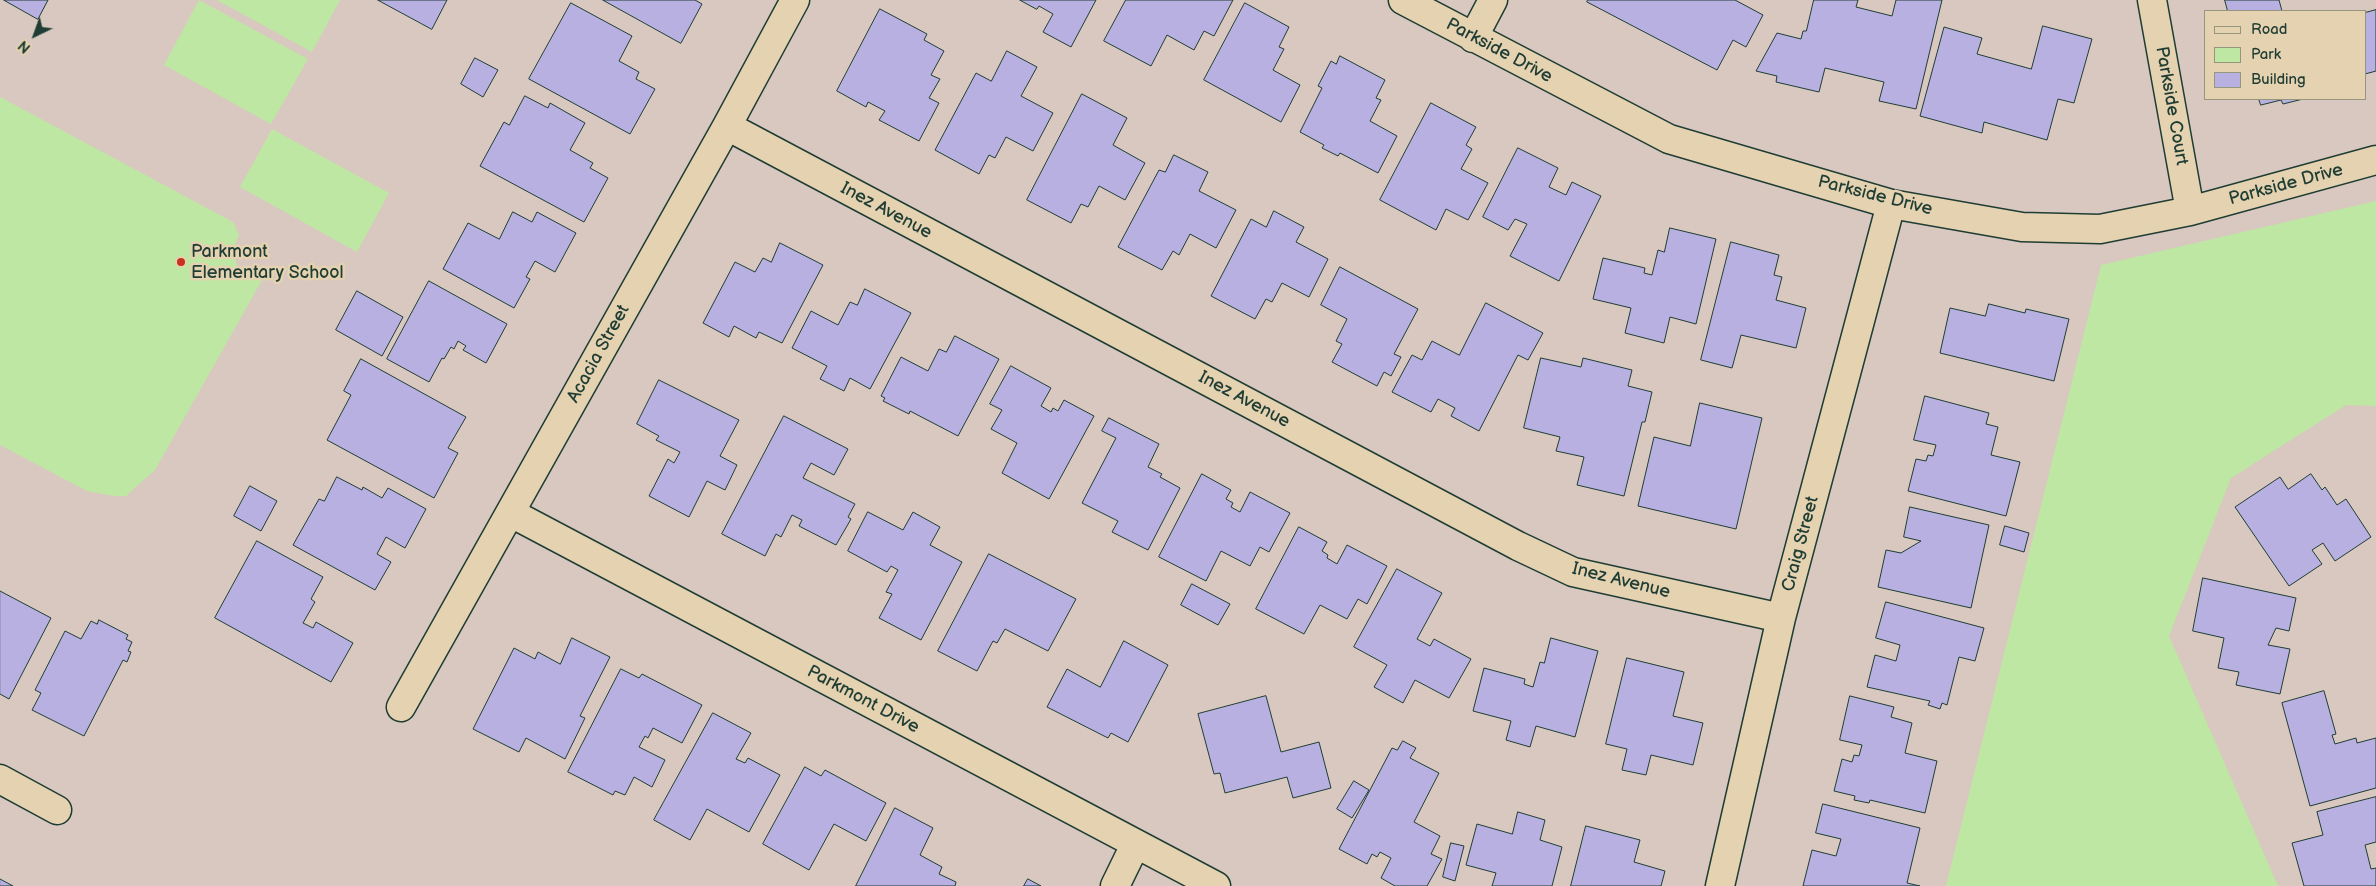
<!DOCTYPE html>
<style>
body{margin:0}
#map{position:relative;width:2376px;height:886px;overflow:hidden;background:#d8c8bf;font-family:"Balsamiq Sans",sans-serif}
canvas{display:block}
.legend{position:absolute;left:2204px;top:10px;width:162px;height:90px;box-sizing:border-box;background:#e5d2b0;border:1px solid #96967e;margin:0;padding:6px 9px;list-style:none;font-size:15px;color:#1f3d34}
.legend li{display:flex;align-items:center;gap:10px;height:25px}
.legend b{width:25px;border:1px solid #96967e}
.north{position:absolute;left:10px;top:10px;width:50px;height:50px;-webkit-text-stroke:4px #e5d2b0;paint-order:stroke;rotate:222deg;font-size:14px;font-weight:700;line-height:20px;text-align:center;color:#1f3d34}
.north::after{content:'';display:block;margin:auto;width:18px;height:22px;background:#1f3d34;clip-path:polygon(50% 0,100% 100%,50% 72%,0 100%)}
</style>
<div id="map">
<canvas width="2376" height="886"></canvas>
<ul class="legend">
<li><b style="height:6px;background:#e5d2b0"></b>Road</li>
<li><b style="height:14px;background:#bee7a3"></b>Park</li>
<li><b style="height:14px;background:#b8b0e1"></b>Building</li>
</ul>
<div class="north">N</div>
</div>
<script>
const c = document.querySelector('canvas').getContext('2d');
c.lineJoin = 'round';
function paint(path, color) { c.fillStyle = color; c.fill(path, 'evenodd'); }
function stroke(path, color, width, dash) { c.strokeStyle = color; c.lineWidth = width; c.lineCap = dash ? 'butt' : 'round'; c.setLineDash(dash || []); c.stroke(path); }
function write(font, color, halo, rows, align = 'center') {
  c.font = font + ' "Balsamiq Sans",sans-serif'; c.lineWidth = 5; c.setLineDash([]); c.textBaseline = 'middle'; c.strokeStyle = halo; c.fillStyle = color; for (const [text, x, y, turn = 0] of rows) {
    c.save(); c.translate(x, y); c.rotate((+turn || 0) * Math.PI / 180); c.textAlign = isNaN(turn) ? turn : align; if (halo) c.strokeText(text, 0, 0); c.fillText(text, 0, 0); c.restore();
  }
}
const green = new Path2D(`
 M199 0 308 59 271 124 164 65Z
 M217 0H340L312 52Z
 M0 97 233 222 239 235C233 246 232 263 243 273 248 277 256 276 262 280L155 470 126 496H114L87 491 0 445Z
 M272 129 389 193 357 252 240 187Z
 M2376 201V406L2346 405 2231 478 2169 636 2278 886H1946L2101 265Z`);
const building = new Path2D(`
 M4 0H48L38 19Z
 M378 0H447L432 29Z
 M603 0H695L702 4 681 43Z
 M1020 0H1096L1071 47 1043 32 1053 14 1039 6 1037 9Z
 M1126 0H1233L1214 36 1204 31 1194 50 1167 35 1151 66 1104 41Z
 M1588 0H1735L1763 15 1746 47 1733 40 1717 70 1587 2Z
 M1814 0H1858L1856 7 1892 16 1896 0H1942L1916 109 1879 101 1884 82 1825 68 1819 92 1776 82 1777 76 1756 71 1777 33 1801 39 1803 31H1806Z
 M2225 0H2279L2282 11H2228Z
 M571 3 632 36 619 61 639 72 636 79 655 89 630 134 529 79Z
 M1245 3 1289 27 1279 47 1284 49 1273 70 1300 85 1281 122 1204 80Z
 M880 9 927 34 924 40 944 51 931 75 940 79 929 98 939 103 919 141 879 120 885 111 868 102 866 107 837 91Z
 M2376 10V71L2365 74V13Z
 M2043 26 2092 39 2074 103 2058 99 2047 140 1984 122 1982 133 1920 116 1944 27 1982 38 1977 54 2031 69Z
 M1007 51 1037 67 1021 96 1053 113 1033 151 1006 137 995 158 989 155 979 174 935 150 976 73 991 81Z
 M1340 56 1385 80 1376 98 1381 100 1370 121 1397 136 1378 173 1340 153 1338 156 1322 148 1324 145 1300 132 1322 88 1318 86 1331 61 1336 64Z
 M475 58 498 70 483 97 461 84Z
 M1082 94 1127 118 1113 145 1145 163 1125 200 1099 186 1088 207 1081 204 1071 223 1027 200Z
 M525 96 548 108 550 103 585 123 570 150 593 163 590 168 608 178 584 222 480 166 504 122 509 125Z
 M2259 99H2303L2283 104 2281 100 2261 105Z
 M1431 103 1476 127 1466 145 1472 149 1461 169 1488 183 1468 220 1446 209 1436 230 1380 200Z
 M1518 148 1558 168 1549 187 1566 195 1572 182 1601 196 1559 281 1510 256 1527 224 1515 219 1508 230 1483 217Z
 M1174 155 1208 172 1199 191 1236 210 1216 248 1190 234 1179 255 1173 251 1162 270 1118 247 1159 170 1165 172Z
 M1274 211 1304 227 1296 242 1328 259 1309 297 1282 283 1272 302 1266 299 1255 319 1211 296 1251 219 1266 227Z
 M513 212 532 222 537 212 576 233 555 272 535 261 526 277 530 279 514 308 443 269 468 223 499 239Z
 M1670 228 1716 239 1696 324 1670 317 1664 343 1625 333 1631 308 1593 299 1603 258 1645 268 1644 273 1652 275 1658 250 1664 252Z
 M1731 242 1779 255 1774 275 1782 277 1776 300 1806 308 1796 348 1741 335 1732 368 1701 360Z
 M780 243 823 265 782 343 759 332 756 338 734 326 729 337 703 323 735 262 755 272 763 258 771 262Z
 M1340 267 1418 309 1394 354 1401 357 1391 376 1384 372 1377 386 1332 362 1342 344 1336 341 1347 319 1321 305Z
 M429 281 507 324 486 363 463 350 466 346 458 341 454 349 451 347 444 359 442 358 429 382 387 359Z
 M865 289 911 313 870 389 850 378 844 391 820 379 827 366 792 348 811 311 838 325 850 302 857 305Z
 M357 291 403 317 382 356 336 330Z
 M1486 303 1543 333 1528 360 1518 355 1479 431 1451 416 1455 408 1438 399 1431 412 1392 392 1412 355 1422 360 1432 341 1459 355Z
 M1989 304 2025 313 2026 309 2069 319 2054 381 1940 353 1950 308 1985 316Z
 M955 336 999 359 958 436 910 411 909 414 883 401 885 398 881 396 901 357 928 371 939 349 946 352Z
 M1541 358 1581 367 1583 358 1632 370 1628 386 1652 392 1645 422H1642L1624 496 1577 485 1584 457 1556 451 1560 437 1524 428Z
 M361 359 466 417 448 448 458 453 434 498 327 440 351 395 344 391Z
 M1011 366 1051 388 1041 406 1051 412 1053 408 1058 411 1064 400 1094 416 1049 499 1002 473 1017 443 991 429 1002 410 990 404Z
 M659 380 739 420 720 456 737 465 725 490 707 481 689 517 649 496 668 459 674 463 680 452 656 440 659 436 637 424Z
 M1925 396 1989 413 1986 424 1998 427 1991 455 2020 462 2006 516 1908 491 1916 459 1926 461 1928 455 1933 456 1936 445 1914 440Z
 M1700 403 1762 418 1736 529 1638 506 1654 437 1690 446Z
 M784 416 848 449 834 475 811 463 803 478 855 504 848 517 851 519 836 545 799 526 802 520 792 515 781 537 776 534 765 556 722 534Z
 M1109 418 1159 444 1148 467 1162 474 1160 477 1180 488 1148 550 1112 532 1118 521 1082 503 1116 438 1102 431Z
 M1202 474 1231 490 1226 499 1233 503 1231 507 1240 512 1250 492 1290 513 1269 552 1260 547 1250 566 1221 551 1206 581 1159 557Z
 M2311 474 2322 490 2325 487 2337 505 2346 499 2371 537 2335 561 2323 543 2312 550 2322 564 2289 586 2235 507 2280 477 2288 489Z
 M337 477 362 490 363 487 382 498 388 488 426 509 405 548 386 537 377 554 391 562 375 590 293 545 319 499 324 501Z
 M250 486 277 501 261 531 234 516Z
 M1910 507 1989 525 1971 608 1878 587 1886 550 1901 553 1921 541 1904 537Z
 M868 512 903 530 913 512 940 527 930 545 962 562 921 640 879 618 892 594 886 592 898 570 891 566 887 572 848 551Z
 M2005 526 2029 533 2024 552 2000 545Z
 M1299 527 1327 542 1322 551 1328 555 1327 558 1337 564 1347 545 1387 566 1367 604 1358 599 1347 619 1320 605 1304 634 1256 609Z
 M257 541 323 577 311 599 315 602 303 623 313 628 316 622 353 643 331 682 215 618Z
 M989 554 1076 599 1048 651 1005 629 997 643 993 641 977 671 938 651Z
 M1397 569 1442 593 1417 639 1430 646 1434 639 1471 659 1449 698 1415 680 1403 703 1374 687 1387 665 1354 647Z
 M2203 578 2296 598 2289 631 2276 628 2268 645 2290 649 2280 694 2236 685 2239 672 2218 668 2224 638 2193 631Z
 M1192 584 1230 604 1218 625 1181 605Z
 M0 591 51 618 9 699 0 694Z
 M1886 602 1984 628 1975 661 1959 657 1947 705 1942 703 1940 709 1928 705 1930 701 1867 687 1875 655 1896 661 1900 645 1876 638Z
 M99 620 128 635 126 639 132 642 128 651 131 652 127 662 123 660 84 736 32 710 41 693 35 690 65 631 81 639 91 621 97 624Z
 M572 638 610 657 580 716 585 718 565 759 526 738 519 752 473 729 514 648 535 659 538 652 560 664Z
 M1551 638 1598 651 1575 737 1536 726 1530 747 1506 740 1511 721 1473 711 1484 668 1525 679 1524 684 1533 687 1540 662 1544 663Z
 M1124 641 1168 665 1128 742 1111 733 1108 738 1047 707 1067 669 1100 687Z
 M1627 658 1684 672 1673 716 1703 723 1693 765 1651 755 1646 775 1622 770 1627 749 1606 744Z
 M621 669 639 678 642 674 702 705 682 743 653 728 648 738 645 736 639 747 665 760 652 787 634 777 625 795 615 791 613 795 568 772Z
 M2324 691 2336 734 2332 735 2335 744 2356 738 2357 743 2376 738V788L2310 806 2282 703Z
 M1266 696 1281 752 1319 742 1331 788 1293 798 1287 777 1225 793 1220 773 1214 774 1198 714Z
 M1850 696 1894 707 1891 717 1912 723 1905 753 1937 761 1925 813 1870 800 1869 803 1854 800 1855 796 1834 791 1842 759 1852 762 1854 755 1859 756 1862 745 1840 740Z
 M713 713 751 733 736 759 745 763 748 758 780 775 749 832 707 809 690 840 654 820Z
 M1403 741 1416 748 1410 758 1439 773 1414 822 1440 836 1431 854 1442 859 1427 886H1395L1381 878 1391 858 1380 852 1377 857 1372 854 1367 864 1339 849 1392 748 1397 750Z
 M805 767 821 776 825 770 886 803 866 841 834 824 809 870 763 844Z
 M1354 781 1369 790 1352 818 1337 809Z
 M2376 797V842L2365 845 2371 869 2376 868V886H2304L2292 843 2323 835 2317 812Z
 M1823 804 1920 828 1907 883 1920 886H1803L1812 850 1836 856 1841 839 1816 833Z
 M895 808 933 828 920 855 942 867 939 874 956 882 955 886H856Z
 M1518 812 1545 820 1540 840 1562 847 1552 886H1492L1496 873 1466 865 1477 824 1512 834Z
 M1586 826 1640 840 1634 862 1665 871 1661 886H1571Z
 M1451 843 1464 846 1455 881 1443 877Z
 M0 879 13 886H0Z
 M1028 879 1041 886H1024Z`);
const minor = new Path2D(`
 M1403 0 1669 139 1891 204 2022 227 2100 229 2190 211 2376 160
 M2152 0 2190 211
 M1473 38 1493 0
 M727 126 1518 546 1573 572 1781 618
 M511 513 1216 886
 M401 707 727 126 795 0
 M0 779 57 810
 M1115 886 1135 845
 M1720 886 1781 618 1891 204`);
const markers = [
 [181,262,5,"#c8321e"]
];
const streetNames = [
 ["Parkside Drive",1499,51,28],
 ["Parkside Court",2171,106,80],
 ["Parkside Drive",2286,185,-15],
 ["Parkside Drive",1875,196,14],
 ["Inez Avenue",886,211,28],
 ["Acacia Street",599,354,-61],
 ["Inez Avenue",1244,400,28],
 ["Craig Street",1801,544,-75],
 ["Inez Avenue",1621,581,14],
 ["Parkmont Drive",863,700,28]
];
const poiNames = [
 ["Parkmont",191,252],
 ["Elementary School",191,273]
];
paint(green, '#bee7a3');
paint(building, '#b8b0e1');
stroke(building, '#1f3d34', 1);
stroke(minor, '#1f3d34', 31);
stroke(minor, '#e5d2b0', 28);
for (const [x, y, r, color] of markers) { const dot = new Path2D(); dot.arc(x, y, r, 0, 2 * Math.PI); c.fillStyle = color; c.fill(dot); stroke(dot, '#e5d2b0', 2); }
write('18px', '#1f3d34', '#e5d2b0', streetNames);
write('18px', '#1f3d34', '#e5d2b0', poiNames, 'left');
</script>
